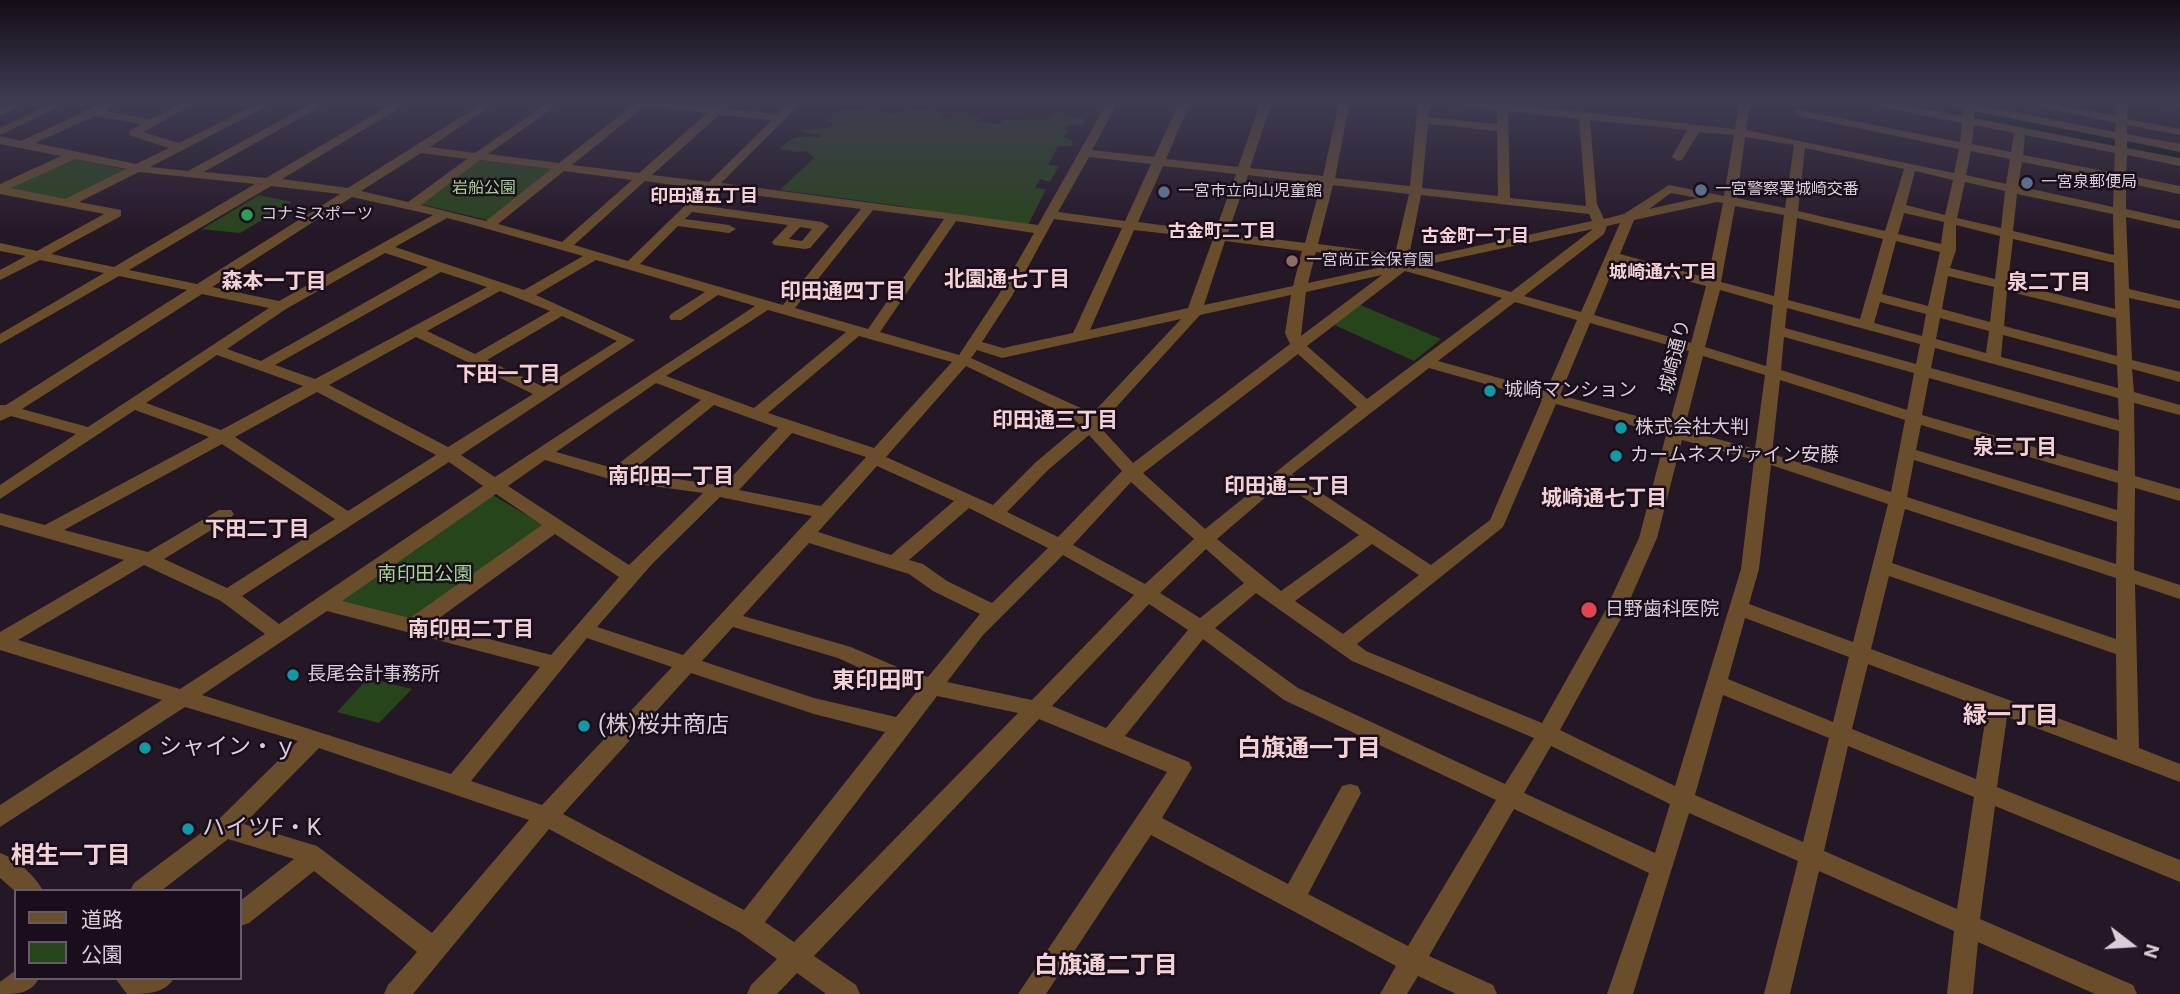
<!DOCTYPE html>
<meta charset="utf-8">
<style>
body{margin:0}
#map{position:relative;width:2180px;height:994px;overflow:hidden;background:#241726;font-family:Roboto,"Noto Sans JP",sans-serif}
canvas{display:block}
.legend{position:absolute;left:14px;top:889px;width:228px;height:91px;box-sizing:border-box;background:#1b0e1c;border:2px solid #665b67;margin:0;padding:9px 12px;list-style:none;font-size:21px;color:#d7ced8}
.legend li{display:flex;align-items:center;gap:14px;height:35px}
.legend b{width:35px;border:2px solid #665b67}
.north{position:absolute;left:2096px;top:910px;width:70px;height:70px;-webkit-text-stroke:5px #1b0e1c;paint-order:stroke;rotate:107deg;font-size:19px;font-weight:700;line-height:28px;text-align:center;color:#d7ced8}
.north::after{content:'';display:block;margin:auto;width:24px;height:32px;background:#d7ced8;clip-path:polygon(50% 0,100% 100%,50% 72%,0 100%)}
</style>
<div id="map">
<canvas width="2180" height="994"></canvas>
<ul class="legend">
<li><b style="height:9px;background:#6a4e2b"></b>道路</li>
<li><b style="height:19px;background:#27451a"></b>公園</li>
</ul>
<div class="north">N</div>
</div>
<script>
const c = document.querySelector('canvas').getContext('2d');
c.lineJoin = 'round';
function paint(path, color) { c.fillStyle = color; c.fill(path, 'evenodd'); }
function stroke(path, color, width, dash) { c.strokeStyle = color; c.lineWidth = width; c.lineCap = dash ? 'butt' : 'round'; c.setLineDash(dash || []); c.stroke(path); }
function write(font, color, halo, rows, align = 'center') {
  c.font = font + ' Roboto,"Noto Sans JP",sans-serif'; c.lineWidth = 5; c.setLineDash([]); c.textBaseline = 'middle'; c.strokeStyle = halo; c.fillStyle = color; for (const [text, x, y, turn = 0] of rows) {
    c.save(); c.translate(x, y); c.rotate((+turn || 0) * Math.PI / 180); c.textAlign = isNaN(turn) ? turn : align; if (halo) c.strokeText(text, 0, 0); c.fillText(text, 0, 0); c.restore();
  }
}
const green = new Path2D(`
 M847 109 907 115 914 109 940 113 944 118 950 119 954 115 982 117 974 121 999 124 1003 120 1049 119 1054 114 1086 118 1082 126 1070 125 1061 129 1067 130 1064 137 1073 141 1071 146H1058L1048 165 1059 166 1050 182 1040 179 1035 188 1046 189 1027 227 894 205 780 190 814 158 807 151 797 152 780 149C792 135 802 136 820 138L822 135 806 133 801 130 830 127 834 123 827 122 834 114Z
 M71 158 127 170 67 200 4 189Z
 M479 160 551 169 488 220 420 204Z
 M259 195 292 202 240 233 202 229Z
 M1358 304 1441 339 1414 361 1332 324Z
 M491 494 545 526 412 619 342 602 341 598Z
 M368 678 412 689 379 723 337 712Z`);
const river = new Path2D(`
 M1893 101H1929L2180 151V161L1901 106Z`);
const minor = new Path2D(`
 M17 101H32L0 116V109Z
 M57 101H72L0 135V128Z
 M107 101H122L105 111 151 119 186 101H200L143 132 179 143 263 101H277L150 167 188 171 316 101H330L204 172 266 178 397 101H411L282 179 348 188 486 101H499L430 147 475 153 550 101H563L488 154 559 163 633 105 630 101 713 107 720 101H732L725 109 778 114 791 101H803L721 183 1038 225 1108 101H1119L1092 150 1154 157 1180 101H1191L1166 159 1238 167 1261 101H1272L1250 168 1323 176 1339 101H1350L1335 178 1410 186 1418 101H1430L1428 117 1497 124V110L1447 104 1442 101H1508V104L1735 129 1739 101H1750L1746 130 1954 173 1959 149 1799 116 1793 113 1799 110 1960 142 1962 123 1853 101H1881L1963 116V109L1936 101H1974V104L2115 132 2116 123 2012 101H2037L2116 116V101H2128L2127 119 2180 129V135L2127 125V134L2180 144V152L2127 141V148L2180 158V166L2127 155 2126 175 2180 186V194L2126 183V209L2180 221V229L2126 217 2129 289 2180 301V309L2129 298 2132 360 2180 372V382L2132 369 2134 392 2180 405V415L2134 403 2135 476 2180 489V501L2135 488 2134 570 2180 585V599L2135 584 2139 748 2180 764V782L2007 717 1997 787 2180 860V882L1995 806 1980 919 2133 985 2137 994H2095L1978 942 1973 994H1947L1954 931 1819 871 1790 994H1764L1798 861 1689 813 1633 994H1607L1649 873 1514 809 1429 956 1493 985 1497 994H1456L1418 976 1407 994H1380L1396 966 1151 835 1046 994H1018L1167 772 1039 719 814 956 856 985 860 994H826L797 973 777 994H747L751 985 777 959 739 932 549 829 413 994H384L388 985 417 952 314 871 249 923 240 926V901L294 859 228 839 161 891H130L134 883 217 821 298 741 185 707 0 827V805L162 700 0 650V632L124 560 0 525V513L45 525 209 437 135 410 0 499V485L76 434 11 416 0 421V405H6L187 290 119 276 0 344V334L104 273 40 260 0 280V270L26 256 0 251V243L37 251 104 214 0 194V184L61 156 0 144V136L21 141ZM645 106 707 113 639 173 572 165ZM1508 111 1579 119 1586 206 1510 198ZM1974 111 2115 139V146L1974 118ZM719 115 772 120 709 182 652 175ZM95 116 141 124 129 131V135L169 148 136 164 35 143ZM1590 120 1687 130 1672 157 1678 161 1682 160 1699 132 1734 135 1724 196 1669 185 1624 214 1604 219 1597 204ZM1428 124 1497 131 1498 196 1422 188ZM1974 125 2014 133 2011 152 1972 144ZM2025 135 2115 153 2114 173 2023 155ZM1745 137 1794 145 1785 208 1737 198ZM1805 148 1904 169 1885 231 1798 211ZM1971 151 2010 159 2006 184 1966 175ZM421 153 467 159 408 202 361 191ZM1089 157 1151 164 1125 221 1058 212ZM75 159 126 169 65 199 11 188ZM480 160 551 169 486 221 421 205ZM2022 162 2114 180 2113 207 2018 186ZM1163 166 1236 174 1215 232 1138 222ZM564 171 632 180 562 242 498 224ZM1915 171 1953 180 1945 215 1906 205ZM139 172 255 184 114 267 51 254 121 216V210L79 202ZM1248 175 1321 184 1305 243 1228 233ZM645 181 702 189 628 261 574 245ZM1965 182 2005 191 2001 228 1957 218ZM1333 185 1409 194 1395 254 1318 244ZM271 186 340 194 197 284 129 270ZM714 190 861 209 783 305 640 264 678 226 729 233 736 229 729 225 685 219 692 212 788 225 772 242 774 245 805 249 810 248 829 226 822 222 699 205ZM1671 193 1698 198 1649 209ZM2017 194 2113 214 2114 255 2013 231ZM1421 195 1589 214 1592 221 1408 261ZM352 197 433 215 279 301 212 287ZM1717 202 1723 203 1708 278 1620 254 1634 220ZM1735 206 1784 215 1774 296 1721 282ZM873 210 944 219 868 329 795 308ZM1904 213 1944 222 1941 244 1898 234ZM447 218 463 222 583 256 524 290 395 247ZM1797 218 1883 239 1860 319 1788 300ZM1054 219 1122 228 1073 333 1003 348 982 342 1012 296ZM956 221 1034 233 998 296 959 355 880 332ZM1620 223 1581 312 1524 296 1604 234 1607 226ZM1956 225 2000 236 1995 279 1950 268 1956 250ZM800 227 812 229 802 241 789 239ZM1593 229 1511 292 1420 266ZM1134 230 1213 239 1188 308 1090 330ZM2013 239 2114 263 2115 309 2008 282ZM1225 241 1302 251 1293 286 1204 305ZM1896 241 1940 252 1928 306 1882 294ZM1316 252 1395 262 1396 264 1308 283ZM385 253 428 267 261 361 227 349 286 309ZM596 260 705 292 671 314 669 317 671 320H681L718 295 755 306 495 477 461 455 635 340 536 295ZM1616 262 1706 286 1691 343 1594 315ZM1405 271 1502 298 1367 399 1307 346ZM441 272 487 287 315 379 275 365ZM1382 275 1301 336 1306 292ZM1948 276 1994 287 1990 322 1942 309ZM1720 290 1773 305 1766 366 1705 347ZM500 291 550 311 475 354 427 331ZM2007 291 2116 318 2117 356 2004 326ZM202 294 269 308 88 427 22 409ZM1291 295 1285 333 1290 344 1133 463 1099 426 1200 315ZM1515 302 1577 320 1546 391 1438 361ZM1880 302 1926 314 1922 336 1874 323ZM1787 308 1920 344 1916 364 1785 328ZM768 310 846 332 754 408 666 376ZM562 316 617 341 544 387 487 360ZM1940 318 1989 331 1986 353 1936 339ZM1181 319 1090 416 1085 410 971 358 977 350 1002 358ZM1590 323 1689 351 1669 425 1560 395ZM2003 335 2117 365 2118 388 2001 357ZM859 336 952 362 874 448 768 413ZM416 337 533 394 448 447 329 385ZM1784 337 1914 373 1907 410 1781 370ZM1935 348 2118 398 2119 420 1931 368ZM1298 354 1357 407 1205 529 1143 473ZM217 355 303 386 221 430 146 403ZM1703 356 1765 375 1755 449 1684 430ZM966 366 1073 418 1080 425 1036 462 993 505 886 457ZM1429 368 1542 400 1490 520 1431 565 1292 474ZM1929 378 2119 431 2118 471 1922 415ZM1780 380 1905 420 1891 492 1772 454ZM656 383 701 400 613 468 556 452ZM317 392 436 455 348 511 235 437ZM1556 404 1666 435 1639 538 1604 613 1542 723 1366 651 1357 644 1503 527ZM714 405 778 428 723 486 631 472ZM1921 425 2118 483 2117 510 1916 450ZM792 433 866 457 821 506 739 490ZM1089 435 1122 471 1058 537 1007 512 1048 470ZM1682 440 1754 460 1741 569 1675 786 1560 730 1624 613 1657 538ZM222 444 335 519 227 588 164 559 231 518 234 514 231 510H219L148 552 64 530ZM545 460 616 481 703 493 629 565 508 486ZM1914 460 2117 522 2116 564 1907 497ZM449 462 483 486 279 624 242 596ZM1771 465 1888 504 1853 642 1749 604 1759 569ZM877 466 954 501 891 555 818 532ZM1131 482 1194 539 1145 584 1073 545ZM1282 483 1359 535 1281 591 1217 539ZM496 494 542 525 410 618 342 601ZM720 497 812 516 683 655 597 627 653 563ZM969 508 1048 548 992 603 947 581 923 564 909 560ZM1905 509 2116 578V639L1892 563ZM555 534 619 577 551 655 431 624ZM809 543 909 574 933 591 980 614 928 677 897 667 851 647 743 616ZM1372 544 1419 575 1343 634 1295 601ZM1206 549 1244 583 1200 618 1160 593ZM1063 555 1134 595 1032 700 947 682 983 635ZM144 565 221 601 265 634 180 689 18 640ZM1889 576 2116 654 2117 740 1871 649ZM1256 593 1352 661 1534 738 1505 784 1298 688 1215 628ZM1149 604 1188 630 1106 728 1052 706ZM327 611 540 667 451 774 202 695ZM1745 618 1849 657 1833 722 1728 679ZM733 627 838 658 883 679 918 690 896 717 814 698 702 661ZM587 638 672 667 542 805 471 781ZM1203 639 1284 700 1496 800 1408 946 1308 894 1361 793 1358 786 1350 784 1342 786 1288 884 1162 818 1192 768 1189 762 1125 736ZM1868 664 1987 709 1976 779 1852 729ZM691 673 814 714 885 732 744 910 563 814ZM1723 695 1829 738 1803 842 1695 795ZM937 696 1018 713 794 942 765 922ZM1551 746 1670 804 1655 853 1524 793ZM1848 746 1974 797 1957 909 1824 851ZM319 748 529 820 432 933 317 846 244 824Z
 M2155 101 2180 102V108L2156 103Z
 M0 853C15 858 36 876 43 891L16 892 0 878Z
 M16 970V978H39C31 994 17 994 0 994V982Z
 M115 978H174C165 994 146 994 127 994Z`);
const markers = [
 [2027,183,7,"#5c6f8a"],
 [1701,190,7,"#5c6f8a"],
 [1164,192,7,"#5c6f8a"],
 [247,215,7,"#2e9e5b"],
 [1292,261,7,"#8d6e63"],
 [1490,391,7,"#0f9aa8"],
 [1621,428,7,"#0f9aa8"],
 [1616,456,7,"#0f9aa8"],
 [1589,610,9,"#e0444e"],
 [293,675,7,"#0f9aa8"],
 [584,726,7,"#0f9aa8"],
 [145,748,7,"#0f9aa8"],
 [188,829,7,"#0f9aa8"]
];
const farPoinames = [
 ["一宮泉郵便局",2041,183],
 ["一宮警察署城崎交番",1715,190],
 ["一宮市立向山児童館",1178,192],
 ["コナミスポーツ",261,215],
 ["一宮尚正会保育園",1306,261]
];
const farParknames = [
 ["岩船公園",484,189]
];
const farNeighbourhoodnames = [
 ["印田通五丁目",704,197],
 ["古金町二丁目",1222,232],
 ["古金町一丁目",1475,237],
 ["城崎通六丁目",1663,273]
];
const streetNames = [
 ["城崎通り",1676,357,-76]
];
const poiNames = [
 ["城崎マンション",1504,391],
 ["株式会社大判",1635,428],
 ["カームネスヴァイン安藤",1630,456],
 ["日野歯科医院",1605,610],
 ["長尾会計事務所",307,675]
];
const parkNames = [
 ["南印田公園",425,575]
];
const neighbourhoodNames = [
 ["北園通七丁目",1007,281],
 ["森本一丁目",274,283],
 ["泉二丁目",2049,284],
 ["印田通四丁目",843,293],
 ["下田一丁目",508,376],
 ["印田通三丁目",1055,422],
 ["泉三丁目",2015,449],
 ["南印田一丁目",671,478],
 ["印田通二丁目",1287,488],
 ["城崎通七丁目",1604,500],
 ["下田二丁目",257,531],
 ["南印田二丁目",471,631]
];
const quarterNames = [
 ["東印田町",878,682]
];
const nearPoinames = [
 ["(株)桜井商店",598,726],
 ["シャイン・ｙ",159,748],
 ["ハイツF・K",202,829]
];
const nearNeighbourhoodnames = [
 ["緑一丁目",2011,717],
 ["白旗通一丁目",1309,750],
 ["相生一丁目",71,857],
 ["白旗通二丁目",1106,967]
];
paint(green, '#27451a');
paint(river, '#001214');
paint(minor, '#6a4e2b');
const sky = c.createLinearGradient(0, 0, 0, 241);
sky.addColorStop(0, '#140d15');
sky.addColorStop(0.42, '#3f3c52');
sky.addColorStop(1, '#3f3c5200');
c.fillStyle = sky;
c.fillRect(0, 0, 2180, 241);
for (const [x, y, r, color] of markers) { const dot = new Path2D(); dot.arc(x, y, r, 0, 2 * Math.PI); c.fillStyle = color; c.fill(dot); stroke(dot, '#1b0e1c', 2.5); }
write('16px', '#d7ced8', '#1b0e1c', farPoinames, 'left');
write('16px', '#a3d690', '#1b0e1c', farParknames);
write('bold 18px', '#f4d1d5', '#1b0e1c', farNeighbourhoodnames);
write('19px', '#d7ced8', '#1b0e1c', streetNames);
write('19px', '#d7ced8', '#1b0e1c', poiNames, 'left');
write('19px', '#a3d690', '#1b0e1c', parkNames);
write('bold 21px', '#f4d1d5', '#1b0e1c', neighbourhoodNames);
write('bold 23px', '#f4d1d5', '#1b0e1c', quarterNames);
write('23px', '#d7ced8', '#1b0e1c', nearPoinames, 'left');
write('bold 24px', '#f4d1d5', '#1b0e1c', nearNeighbourhoodnames);
</script>
